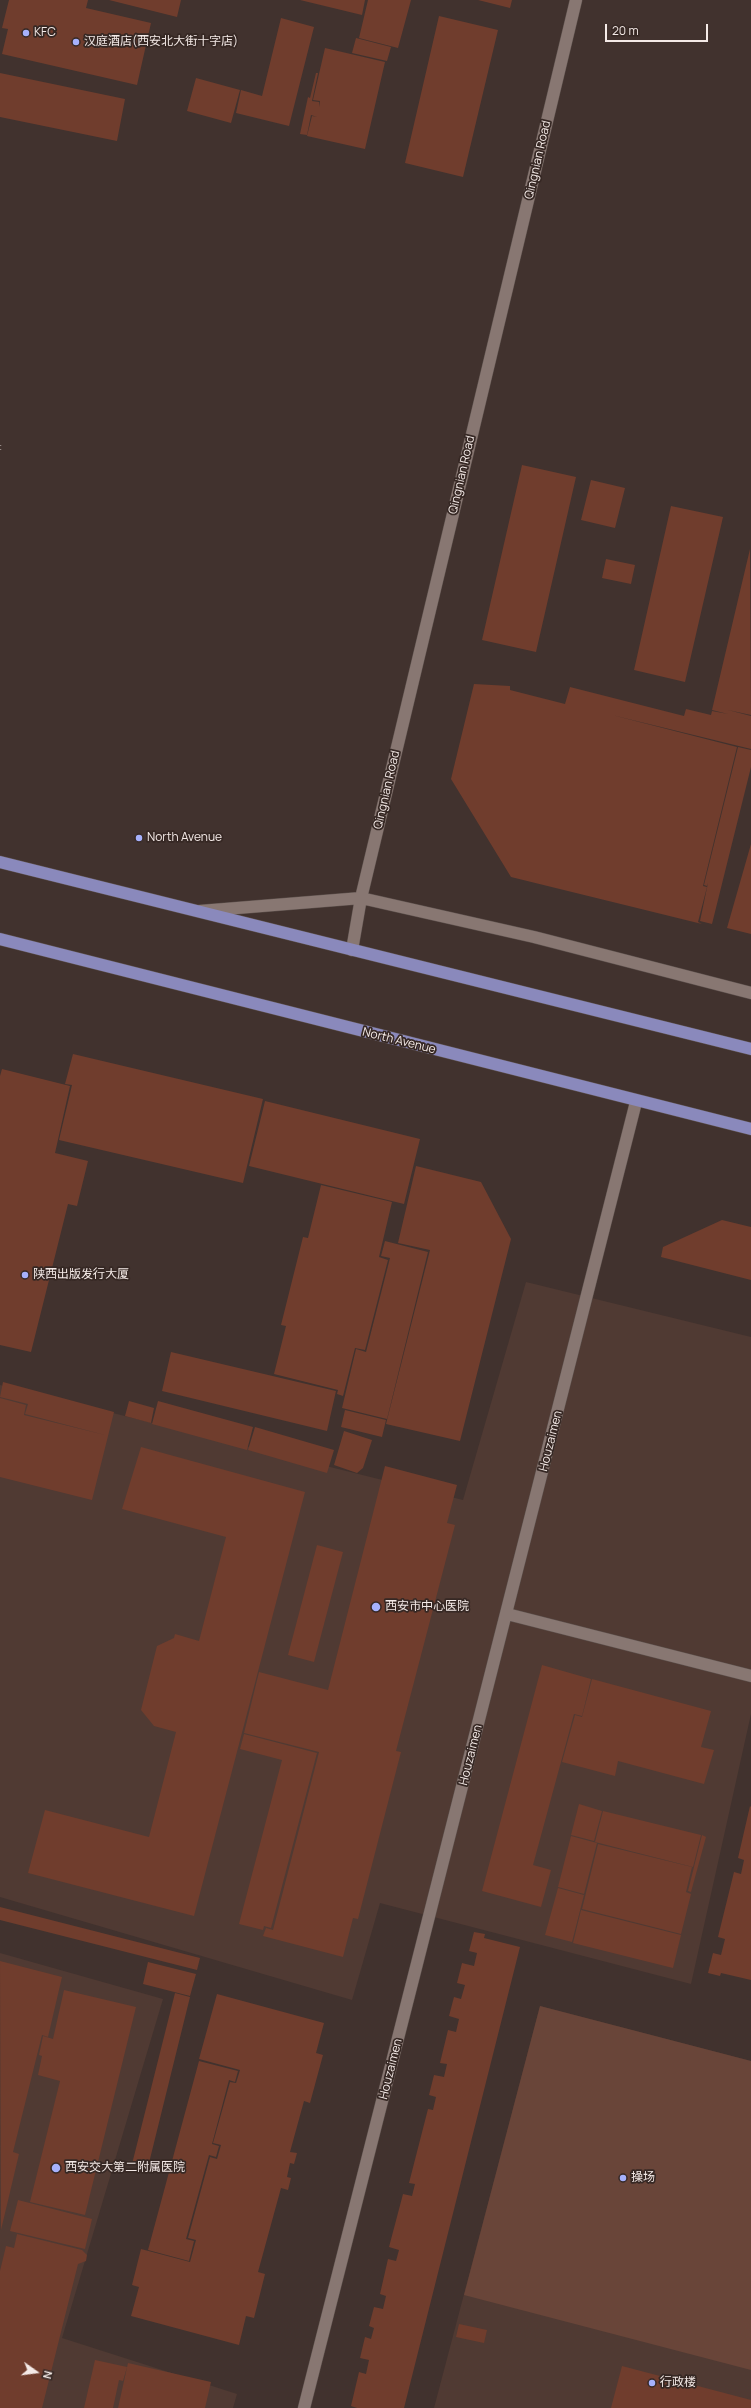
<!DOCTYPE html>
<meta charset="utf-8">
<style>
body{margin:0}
#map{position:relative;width:751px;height:2408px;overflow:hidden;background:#41322e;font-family:Manrope,sans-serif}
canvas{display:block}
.north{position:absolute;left:16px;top:2352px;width:40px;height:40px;-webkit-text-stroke:3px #362824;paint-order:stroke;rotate:104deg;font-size:11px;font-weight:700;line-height:16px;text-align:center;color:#f4eae7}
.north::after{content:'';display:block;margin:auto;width:14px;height:18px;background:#f4eae7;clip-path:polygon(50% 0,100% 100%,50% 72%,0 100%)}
.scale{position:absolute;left:605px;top:24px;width:103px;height:18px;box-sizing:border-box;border:2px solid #f4eae7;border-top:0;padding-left:5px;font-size:12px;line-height:14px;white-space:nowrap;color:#f4eae7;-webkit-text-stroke:3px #362824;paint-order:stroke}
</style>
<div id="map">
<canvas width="751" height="2408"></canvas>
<div class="north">N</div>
<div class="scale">20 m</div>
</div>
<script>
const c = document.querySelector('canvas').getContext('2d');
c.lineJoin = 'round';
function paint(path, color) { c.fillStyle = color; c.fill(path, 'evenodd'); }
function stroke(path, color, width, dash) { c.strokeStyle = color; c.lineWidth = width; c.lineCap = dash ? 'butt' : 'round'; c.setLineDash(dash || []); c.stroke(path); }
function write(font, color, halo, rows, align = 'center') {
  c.font = font + ' Manrope,"Noto Sans SC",sans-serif'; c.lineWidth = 3.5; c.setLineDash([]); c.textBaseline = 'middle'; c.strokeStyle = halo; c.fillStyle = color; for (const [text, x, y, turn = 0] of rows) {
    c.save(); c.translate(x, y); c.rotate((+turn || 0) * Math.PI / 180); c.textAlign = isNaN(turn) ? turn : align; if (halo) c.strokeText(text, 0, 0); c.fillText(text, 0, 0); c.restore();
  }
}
const built = new Path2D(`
 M526 1282 751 1337V1714L691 1984 380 1903 352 2000 0 1897V1385L463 1500Z
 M0 1953 163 1999 62 2338 237 2394 233 2408H0Z
 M540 2006 751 2061V2408H434Z`);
const green = new Path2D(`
 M540 2006 751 2061V2370L464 2295Z`);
const building = new Path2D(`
 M9 0H88L86 8 151 23 137 85 2 54 8 29 2 28Z
 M109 0H181L177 17Z
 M300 0H365L362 15Z
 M368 0H411L398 48 359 38Z
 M478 0H512L510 8Z
 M439 16 498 30 463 177 405 163Z
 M281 18 314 27 289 126 236 113 241 90 262 96Z
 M356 38 391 47 387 61 352 53Z
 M325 48 385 62 365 149 307 136 312 116 317 117 311 115 307 135 300 134 308 97 310 98 316 73H318L312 101 319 102V107L320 101 313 100Z
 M0 73 125 99 117 141 0 117Z
 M196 78 240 90 231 123 187 111Z
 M522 465 576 477 536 652 482 640Z
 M591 480 625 488 615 528 581 520Z
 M671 506 723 517 685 682 634 670Z
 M750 549 751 715 728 710 751 716V749L612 715 737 747 703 886 707 887 698 922 702 924 511 877 451 779 474 684 510 686V690L565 704 570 687 684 716 686 709 711 715 712 711 728 714 712 710Z
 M606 559 635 565 631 584 602 578Z
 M738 747 751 750V767L712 924 700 921 708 883 707 886 704 885Z
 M751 844V934L727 928Z
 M73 1054 263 1099 243 1183 59 1140 72 1085 65 1084Z
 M2 1069 70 1086 55 1153 88 1161 77 1206 68 1204 31 1352 0 1345V1076Z
 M265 1101 420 1139 404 1204 249 1166Z
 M416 1166 481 1182 511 1239 460 1441 386 1424 430 1250 398 1243Z
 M321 1185 392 1202 379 1257 388 1260 365 1350 355 1348 343 1396 337 1394 338 1390 274 1374 286 1326 281 1325 303 1237 308 1238Z
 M722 1220 751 1227V1280L661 1257 663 1247Z
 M385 1241 428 1252 387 1419 342 1408 356 1349 366 1352 390 1258 381 1256Z
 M171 1352 336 1391 327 1431 162 1391Z
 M3 1382 114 1412 92 1500 0 1477V1398L26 1405 24 1415 105 1435 25 1414 28 1404 0 1397Z
 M129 1401 154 1408 151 1423 125 1416Z
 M158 1401 253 1427 247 1450 152 1424Z
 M345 1410 386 1420 382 1437 341 1427Z
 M255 1427 334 1450 327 1473 248 1450Z
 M344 1431 372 1440 363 1468 357 1473 334 1465Z
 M141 1447 305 1492 194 1916 28 1873 45 1810 149 1837 176 1732 154 1726 141 1710 157 1646 174 1638 175 1634 199 1641 226 1537 122 1509Z
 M385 1466 457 1485 447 1523 455 1525 396 1751 401 1752 358 1919 353 1918 343 1957 263 1936 266 1928 273 1930 319 1752 244 1733 259 1672 328 1690Z
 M317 1545 343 1552 314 1662 288 1655Z
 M542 1665 591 1679 582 1716 574 1714 533 1865 551 1870 541 1907 482 1891Z
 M592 1679 711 1711 701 1747 714 1750 704 1784 618 1761 615 1776 562 1762 575 1715 582 1717Z
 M244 1734 317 1753 271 1928 264 1926 263 1930 239 1924 282 1760 240 1749Z
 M579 1804 602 1811 594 1841 571 1835Z
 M750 1806 751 1807V1980L721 1973 720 1976 708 1973 713 1953 721 1955 725 1939 718 1937 734 1872 741 1874 744 1860 738 1858Z
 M603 1811 701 1835 693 1867 595 1842Z
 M702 1835 706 1837 691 1892 688 1891Z
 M571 1836 597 1843 584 1894 558 1887Z
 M598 1844 692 1867 686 1892 691 1894 681 1934 582 1909Z
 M558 1888 584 1895 572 1942 545 1935Z
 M0 1907 200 1958 197 1970 0 1920Z
 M581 1910 681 1935 673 1968 573 1943Z
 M474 1932 485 1934 484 1938 520 1947 404 2408H357L351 2406 359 2372 366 2374 369 2360 360 2358 365 2337 371 2339 374 2328 369 2326 374 2307 383 2309 386 2296 380 2294 388 2259 396 2261 399 2250 389 2247 403 2194 412 2196 415 2184 409 2183 428 2109 433 2110 436 2097 429 2095 434 2075 444 2077 447 2064 440 2063 448 2030 456 2032 459 2019 449 2016 454 1997 461 1999 465 1985 457 1983 462 1963 474 1966 477 1953 469 1951Z
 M0 1961 62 1977 48 2037 42 2035 13 2152 19 2154 1 2230Z
 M148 1962 196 1974 190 1996 143 1984Z
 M64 1990 136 2007 85 2215 30 2202 60 2081 38 2075 42 2056 39 2055 43 2036 53 2039Z
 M175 1993 190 1997 148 2167 132 2164Z
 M217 1994 324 2023 316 2053 323 2055 310 2103 304 2101 290 2152 297 2153 294 2164 290 2163 287 2177 291 2178 288 2190 281 2188 258 2272 265 2274 254 2318 246 2316 239 2345 131 2316 139 2287 132 2285 141 2249 190 2262 196 2240 188 2238 210 2157 217 2159 221 2145 213 2143 230 2082 236 2083 240 2070 199 2059Z
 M199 2061 238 2071 235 2082 229 2080 212 2144 219 2146 216 2157 209 2155 186 2239 194 2241 189 2261 148 2250Z
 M18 2200 92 2219 85 2249 10 2231Z
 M17 2234 82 2250 87 2255 86 2261 78 2264 42 2408H0V2271L6 2246 14 2248Z
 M459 2324 487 2330 484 2343 456 2337Z
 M95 2360 127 2367 123 2381 119 2380 113 2408H84Z
 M128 2363 211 2382 205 2408H118Z
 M622 2366 751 2400V2408H611Z`);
const path = new Path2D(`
 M0 445V451`);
const minor = new Path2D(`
 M200 911 361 898 534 937 751 993
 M352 950 361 898 576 0
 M507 1614 751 1676
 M304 2408 636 1102`);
const major = new Path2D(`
 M0 862 751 1049
 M0 939 751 1129`);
const markers = [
 [26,33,4,"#a6b1fc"],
 [76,42,4,"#a6b1fc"],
 [139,838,4,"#a6b1fc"],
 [25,1275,4,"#a6b1fc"],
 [376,1607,5,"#a6b1fc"],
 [56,2168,5,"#a6b1fc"],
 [623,2178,4,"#a6b1fc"],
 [652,2383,4,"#a6b1fc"]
];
const poiNames = [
 ["KFC",34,33],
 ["汉庭酒店(西安北大街十字店)",84,42],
 ["North Avenue",147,838],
 ["陕西出版发行大厦",33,1275],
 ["西安市中心医院",385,1607],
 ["西安交大第二附属医院",65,2168],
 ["操场",631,2178],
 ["行政楼",660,2383]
];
const streetNames = [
 ["Qingnian Road",538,160,-77],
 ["Qingnian Road",462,475,-77],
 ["Qingnian Road",387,790,-77],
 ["North Avenue",399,1041,14],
 ["Houzaimen",551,1441,-76],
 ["Houzaimen",471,1755,-76],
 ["Houzaimen",391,2069,-76]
];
paint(built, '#503a33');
paint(green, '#694539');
paint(building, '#703d2d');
stroke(minor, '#5c504c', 13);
stroke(major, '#5c504c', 13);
stroke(path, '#968a86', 2.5, [1, 3]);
stroke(minor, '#887772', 12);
stroke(major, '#8a89bc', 12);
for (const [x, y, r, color] of markers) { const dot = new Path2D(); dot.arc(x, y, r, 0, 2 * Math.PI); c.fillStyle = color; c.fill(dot); stroke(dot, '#362824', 1.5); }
write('12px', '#f4eae7', '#362824', poiNames, 'left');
write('12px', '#f4eae7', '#362824', streetNames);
</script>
